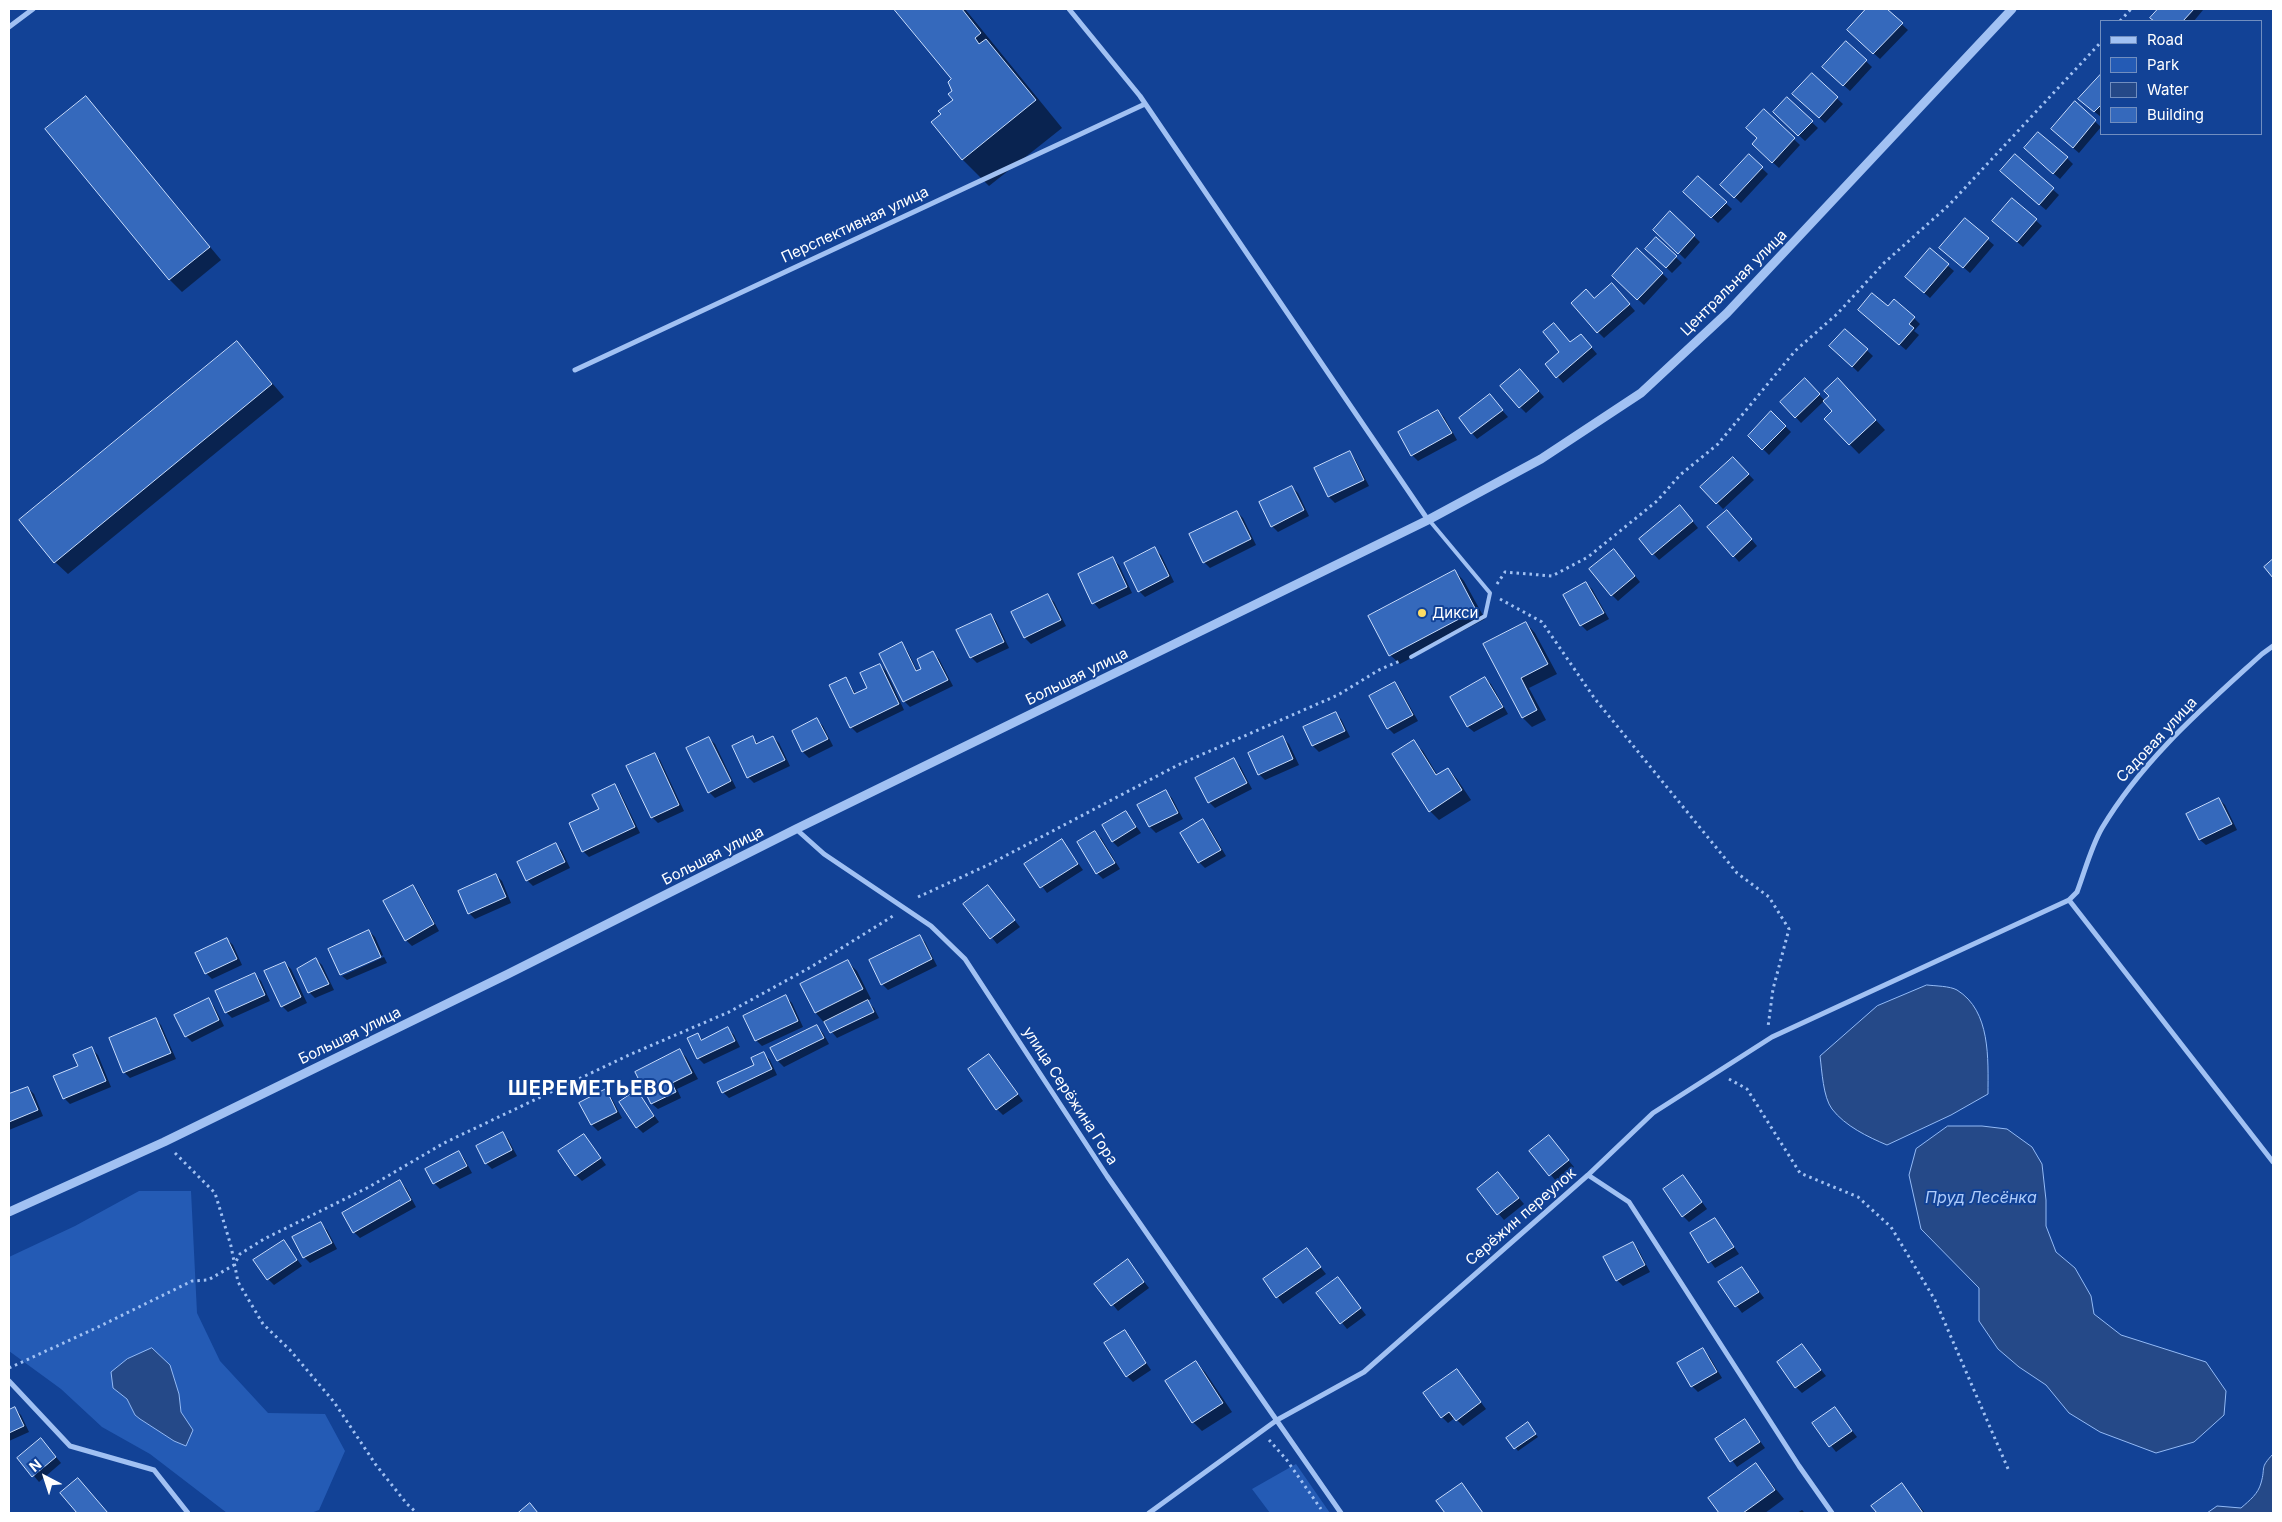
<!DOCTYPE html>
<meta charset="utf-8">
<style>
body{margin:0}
#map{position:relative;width:2282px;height:1522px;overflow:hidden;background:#124296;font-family:Inter,sans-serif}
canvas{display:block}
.frame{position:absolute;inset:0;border:10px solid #fff;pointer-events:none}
.legend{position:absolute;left:2100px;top:20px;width:162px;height:115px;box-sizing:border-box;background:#124296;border:1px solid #718ec0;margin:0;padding:6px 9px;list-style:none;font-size:15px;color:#fff}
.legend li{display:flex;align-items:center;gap:10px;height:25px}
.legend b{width:25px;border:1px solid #718ec0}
.north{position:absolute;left:20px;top:1452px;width:50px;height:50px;-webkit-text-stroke:4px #124296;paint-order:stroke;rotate:320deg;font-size:14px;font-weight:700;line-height:20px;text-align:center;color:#fff}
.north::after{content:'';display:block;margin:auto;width:18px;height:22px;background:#fff;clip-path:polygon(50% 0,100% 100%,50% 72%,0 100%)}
</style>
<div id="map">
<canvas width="2282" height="1522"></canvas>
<div class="frame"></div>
<ul class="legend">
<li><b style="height:6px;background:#a1c1f3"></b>Road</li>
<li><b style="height:14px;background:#245bb5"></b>Park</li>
<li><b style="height:14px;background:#254988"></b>Water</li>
<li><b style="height:14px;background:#3569bc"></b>Building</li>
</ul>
<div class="north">N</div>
</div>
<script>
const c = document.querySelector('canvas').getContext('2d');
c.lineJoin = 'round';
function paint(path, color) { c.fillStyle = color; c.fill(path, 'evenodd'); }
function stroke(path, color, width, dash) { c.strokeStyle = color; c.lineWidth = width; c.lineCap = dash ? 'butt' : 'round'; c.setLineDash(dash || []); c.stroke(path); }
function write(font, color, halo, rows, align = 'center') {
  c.font = font + ' Inter,sans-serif'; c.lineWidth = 4; c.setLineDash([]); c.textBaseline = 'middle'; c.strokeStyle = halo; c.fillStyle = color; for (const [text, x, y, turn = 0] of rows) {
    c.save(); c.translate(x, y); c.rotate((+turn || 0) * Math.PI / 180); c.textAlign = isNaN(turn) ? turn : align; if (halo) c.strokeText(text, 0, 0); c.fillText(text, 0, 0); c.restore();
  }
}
const green = new Path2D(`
 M139 1191H191L197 1313 220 1361 268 1413 325 1414 345 1451 319 1510 311 1513H227L150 1454 102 1427 61 1389 9 1351V1257L75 1226ZM179 1394 181 1412 193 1430 186 1446 174 1441 140 1419 135 1415 127 1399Z
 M1296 1464 1330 1513H1270L1252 1489Z`);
const water = new Path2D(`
 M1927 985C1935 986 1950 986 1957 990 1991 1011 1988 1059 1988 1094L1951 1115 1887 1145C1868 1137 1845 1126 1832 1109 1823 1097 1822 1071 1820 1056L1877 1006Z
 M1948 1126H1982L2007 1129 2032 1147 2042 1164 2046 1200V1226L2056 1252 2075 1268 2091 1296 2094 1314 2121 1335 2206 1362 2226 1391 2224 1415 2194 1442 2156 1453 2100 1432 2069 1413 2046 1385 2019 1367 1998 1349 1979 1321V1288L1921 1229 1909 1175 1916 1149Z
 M152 1348 170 1365 179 1394 181 1412 193 1430 186 1446 174 1441 140 1419 135 1415 127 1399 113 1388 111 1372 127 1359Z
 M2273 1454V1513H2207L2217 1506 2241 1508C2250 1500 2258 1494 2261 1483 2266 1466 2259 1469 2273 1454Z`);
const shadow = new Path2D(`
 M896 9H965L1062 128 989 186 962 159 943 114 954 100 953 79Z
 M1868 9H1885L1908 30 1880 59 1848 30Z
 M2159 9H2202L2203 10 2194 21H2155L2151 18Z
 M1847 43 1872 67 1850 91 1824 67Z
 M1812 75 1843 104 1825 123 1794 94Z
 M2101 75V117L2086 105Z
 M85 97 221 260 182 292 169 279Z
 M1787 99 1818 128 1805 141 1774 112Z
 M2075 103 2101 127 2079 153 2058 135Z
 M1764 111 1800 145 1779 168 1753 144 1759 138Z
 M2031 154 2067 158 2073 164 2060 179Z
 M1749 156 1768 174 1741 203 1722 185Z
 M2015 156 2059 195 2046 210 2007 177Z
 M1698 177 1732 209 1718 223 1685 192Z
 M2012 199 2042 226 2023 247 2000 227Z
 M1670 213 1700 242 1685 259 1655 230Z
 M1965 220 1994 245 1970 273 1947 253Z
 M1656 239 1682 263 1672 273 1647 249Z
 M1637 250 1668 279 1644 305 1613 276Z
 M1930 250 1954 271 1930 298 1913 283Z
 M1618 291 1635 311 1604 338 1598 332 1594 300Z
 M1888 308 1914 318 1920 324 1914 331 1919 335 1906 350 1865 315Z
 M1845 330 1873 356 1858 372 1837 352Z
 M1586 341 1597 354 1563 383 1547 364 1571 344Z
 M237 342 284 397 68 574 55 562Z
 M1526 376 1544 397 1526 413 1520 407Z
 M1811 386 1825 401 1847 389 1885 430 1859 454 1825 419 1834 411 1824 401 1801 423 1782 402Z
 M1490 396 1508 417 1477 439 1472 433Z
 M1438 411 1444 417 1457 440 1418 461 1412 455Z
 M1772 413 1791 432 1769 455 1750 436Z
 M1349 453 1355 459 1369 486 1335 503 1329 497 1316 469Z
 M1733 458 1754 480 1723 509 1702 487Z
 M1292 487 1298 493 1309 516 1278 532 1272 526Z
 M1237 512 1243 518 1256 545 1210 568 1204 562Z
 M1686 513 1698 528 1659 560 1640 539Z
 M1733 517 1757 546 1739 562 1734 556Z
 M1155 549 1161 555 1174 582 1145 597 1139 591Z
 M1620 557 1640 582 1618 601 1612 595Z
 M1113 559 1119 565 1132 593 1099 609 1094 603Z
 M1455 571 1464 581 1485 619 1400 664 1390 655Z
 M1586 583 1592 589 1609 619 1587 631 1581 625Z
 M1048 596 1054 602 1066 626 1031 644 1025 638Z
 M991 615 996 621 1009 648 977 663 971 657Z
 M1526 623 1535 633 1557 674 1529 688 1546 720 1532 727 1523 718 1485 644Z
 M901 644 907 650 918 672 923 669 933 653 939 659 953 686 910 707 904 701Z
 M880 665 886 671 904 710 857 733 851 727 846 679 856 694 869 688Z
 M1485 678 1491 684 1508 714 1474 732 1468 727 1452 697Z
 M1394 683 1400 689 1418 721 1394 734 1388 728 1371 697Z
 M1335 713 1341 719 1350 737 1319 752 1313 746 1305 728Z
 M817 720 823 726 833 746 809 758 803 752 793 732Z
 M773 737 779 743 790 766 754 783 748 777 734 747 752 738 759 744Z
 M709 738 715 744 736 788 715 798 709 792Z
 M1283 738 1289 744 1299 765 1265 780 1259 774Z
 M1413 742 1423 751 1438 776 1448 769 1457 779 1471 800 1439 820 1430 811Z
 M654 754 660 760 684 811 658 823 652 817Z
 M1234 760 1240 766 1252 789 1215 808 1209 802 1197 779Z
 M614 786 620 792 640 833 589 857 583 851 601 810Z
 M1166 792 1172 798 1183 819 1156 833 1150 827 1139 806Z
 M2219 799 2225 805 2237 830 2206 845 2200 840 2188 815Z
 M1126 812 1141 833 1118 847 1112 841Z
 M1203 821 1209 827 1226 856 1205 868 1199 862Z
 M1095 832 1101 838 1120 869 1103 879 1097 873 1079 842Z
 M1062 841 1083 870 1047 893 1026 864Z
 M556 845 562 851 570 868 533 886 527 880Z
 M496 875 502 881 511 903 475 919 469 913Z
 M412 886 418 892 439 931 412 946 406 940Z
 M988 887 1020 927 997 944 965 904Z
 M369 931 375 937 383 955 342 973V975L330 949Z
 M919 936 925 942 937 966 888 990 882 984Z
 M227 939 233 945 242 965 212 979 206 973Z
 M384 957 387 963 347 980 342 976Z
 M316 959 322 965 334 990 315 998 309 992Z
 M848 962 857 971 871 999 867 1001 874 1008 879 1018 837 1038 816 1013 802 984Z
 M285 963 291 969 307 1003 288 1012 282 1006Z
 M255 975 261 981 270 1001 232 1018 226 1012Z
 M786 997 792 1003 803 1027 762 1046 756 1040Z
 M208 1000 214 1006 224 1026 192 1042 186 1036Z
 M155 1019 161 1025 176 1059 130 1078 124 1072Z
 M817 1027 823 1033 829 1044 784 1067 778 1061Z
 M728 1029 734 1035 740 1047 704 1064 698 1058 697 1034 703 1040Z
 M92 1049 98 1055 111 1087 70 1104 64 1098 55 1077 79 1066Z
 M680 1051 686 1057 698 1079 677 1089 681 1098 658 1109 652 1104Z
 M764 1054 770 1060 777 1075 729 1098 723 1092 719 1083 756 1065Z
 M989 1055 1023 1101 1003 1115 997 1109Z
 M28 1088 34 1094 43 1116 9 1130V1096Z
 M606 1091 611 1097 622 1118 598 1131 592 1125Z
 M637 1092 659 1122 643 1133 637 1127Z
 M502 1133 508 1139 517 1156 492 1169 486 1163Z
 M584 1135 606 1165 582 1181 576 1175Z
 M1554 1143 1574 1167 1556 1181 1531 1151Z
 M458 1152 464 1158 472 1173 440 1189 434 1183Z
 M1683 1176 1707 1209 1689 1222 1683 1216Z
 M1504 1180 1524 1204 1504 1220 1478 1190Z
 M400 1182 406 1188 416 1207 360 1238 354 1232Z
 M1715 1219 1739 1254 1715 1268 1691 1234Z
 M321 1224 327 1230 337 1249 310 1263 304 1257Z
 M284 1242 302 1266 274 1285 268 1279Z
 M1632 1243 1638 1249 1650 1272 1623 1286 1617 1280Z
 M1307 1250 1326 1274 1283 1304 1265 1280Z
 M1128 1261 1149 1288 1118 1311 1096 1284Z
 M1742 1268 1764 1298 1742 1313 1720 1283Z
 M1343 1285 1366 1315 1347 1329 1318 1293Z
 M1125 1331 1151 1370 1133 1382 1127 1376Z
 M1802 1345 1826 1376 1802 1393 1796 1387Z
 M1703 1350 1709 1356 1722 1378 1698 1392 1692 1386Z
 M1196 1363 1205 1372 1232 1412 1202 1431 1193 1422 1167 1382Z
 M1457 1371 1486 1409 1463 1426 1455 1418 1448 1423 1442 1417Z
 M15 1409 21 1415 29 1432 9 1441V1412Z
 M1835 1409 1857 1437 1836 1452 1814 1424Z
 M1745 1420 1765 1448 1737 1467 1717 1439Z
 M1530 1427 1538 1437 1518 1451 1508 1438Z
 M47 1446 61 1463 39 1482 19 1458Z
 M1756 1465 1784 1499 1765 1513H1720L1710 1499Z
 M1902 1485 1925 1513H1878L1873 1506Z
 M1802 1510 1805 1513H1797Z`);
const building = new Path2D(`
 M894 9H962L981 33 975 38 979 44 986 39 1036 100 962 160 931 122 941 114 938 111 953 100 948 94 952 91 948 82 951 79Z
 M1866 9H1887L1903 23 1873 54 1847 30Z
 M2158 9H2194L2183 21H2154L2150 18Z
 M1846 41 1867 60 1843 86 1822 67Z
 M1812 73 1838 97 1819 118 1792 94Z
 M2101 74V105L2094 112 2078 99Z
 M86 96 210 247 169 280 45 129Z
 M1787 97 1813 121 1798 136 1773 112Z
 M2075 101 2096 120 2073 148 2051 129Z
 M1764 109 1795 138 1772 163 1752 144 1757 138 1746 128Z
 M2038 132 2068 157 2053 174 2024 148Z
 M1749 154 1763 167 1734 198 1720 185Z
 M2015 154 2054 188 2039 205 2000 171Z
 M1698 176 1727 202 1711 218 1683 192Z
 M2012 198 2037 219 2017 242 1992 221Z
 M1670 211 1695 235 1678 254 1653 230Z
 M1965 218 1989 238 1963 268 1939 248Z
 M1656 237 1677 256 1666 268 1645 249Z
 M1637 248 1663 273 1637 300 1612 276Z
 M1930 248 1949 264 1924 293 1905 277Z
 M1612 283 1630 304 1597 333 1571 303 1586 289 1594 298Z
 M1872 293 1888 306 1894 299 1915 317 1909 324 1914 328 1899 345 1858 310Z
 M1554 323 1570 342 1581 334 1592 347 1556 378 1545 364 1559 352 1543 332Z
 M1845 329 1868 349 1852 367 1829 346Z
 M237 341 272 384 54 563 19 520Z
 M1520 369 1539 391 1519 408 1500 386Z
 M1805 378 1820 394 1795 418 1780 402Z
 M1838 378 1876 420 1849 445 1824 419 1832 411 1823 401 1829 396 1824 391Z
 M1490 394 1503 410 1471 434 1459 418Z
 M1438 410 1452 433 1411 456 1398 432Z
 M1771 411 1786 426 1762 450 1748 436Z
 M1350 451 1364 480 1328 497 1314 468Z
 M1733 457 1749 474 1716 504 1700 487Z
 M1292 486 1304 510 1271 527 1259 502Z
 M1680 505 1693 521 1652 555 1639 539Z
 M1727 510 1752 539 1733 557 1707 527Z
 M1237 511 1251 539 1203 563 1189 534Z
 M1155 547 1169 576 1138 592 1124 563Z
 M1614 549 1635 576 1611 596 1589 569Z
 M1113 557 1127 587 1092 604 1078 574Z
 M2273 559V578L2264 567Z
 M1455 570 1476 610 1389 656 1368 616Z
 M1586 582 1604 613 1580 626 1563 595Z
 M1048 594 1061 620 1024 638 1011 612Z
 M991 614 1004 642 970 658 956 630Z
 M1526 622 1548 664 1521 678 1537 710 1522 718 1483 644Z
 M902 642 916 671 921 669 917 659 933 651 948 680 903 702 879 654Z
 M880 664 899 704 850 728 829 685 846 677 854 694 867 688 860 673Z
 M1485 677 1503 707 1467 727 1450 697Z
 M1395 682 1413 715 1387 729 1369 696Z
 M1336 712 1345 731 1312 746 1303 727Z
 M817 718 828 739 802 752 792 731Z
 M753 736 756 744 773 736 785 760 747 778 732 746Z
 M1283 736 1293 759 1258 775 1248 753Z
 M709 737 731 781 708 793 686 748Z
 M1414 740 1436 775 1448 768 1462 790 1429 812 1392 754Z
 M655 753 679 805 651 818 626 766Z
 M1234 758 1247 783 1208 803 1195 778Z
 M615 784 635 827 582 852 569 823 599 809 592 795Z
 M1166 790 1178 813 1149 827 1137 805Z
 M2219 798 2232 824 2199 840 2186 814Z
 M1126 811 1136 827 1112 842 1102 825Z
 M1203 819 1221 850 1198 863 1180 833Z
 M1095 831 1115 863 1096 874 1077 842Z
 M1062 839 1078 864 1040 888 1024 864Z
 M556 843 565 862 526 881 517 862Z
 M496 874 506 897 468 914 458 891Z
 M413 885 434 924 405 941 383 901Z
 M988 885 1015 920 990 939 963 904Z
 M369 930 381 957 340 975 328 949Z
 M920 935 932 959 881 985 869 960Z
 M227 938 237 959 205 974 195 953Z
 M316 958 329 984 308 993 297 969Z
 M848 960 863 989 815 1013 800 984Z
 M285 962 301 997 281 1007 264 971Z
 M255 973 265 995 225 1013 215 991Z
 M786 995 798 1021 755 1041 743 1016Z
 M209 998 219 1020 185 1037 174 1015Z
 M868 1000 874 1012 830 1033 824 1022Z
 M156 1018 171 1053 123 1073 109 1038Z
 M817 1025 824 1038 777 1061 770 1048Z
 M728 1027 735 1041 697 1059 687 1038 698 1033 701 1040Z
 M92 1047 106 1081 63 1099 53 1076 78 1066 73 1055Z
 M680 1049 692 1073 672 1083 676 1092 651 1104 635 1072Z
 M764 1052 772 1069 722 1093 717 1082 754 1065 751 1058Z
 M989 1054 1018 1094 996 1110 968 1069Z
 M28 1087 38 1110 9 1122V1094Z
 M606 1089 617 1112 591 1125 579 1103Z
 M637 1090 654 1116 636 1128 619 1102Z
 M503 1132 512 1150 485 1164 476 1146Z
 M584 1134 601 1158 575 1176 558 1151Z
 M1549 1135 1569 1160 1549 1176 1529 1151Z
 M459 1151 467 1166 433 1184 425 1169Z
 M1498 1172 1519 1198 1497 1215 1477 1189Z
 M1683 1175 1702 1202 1682 1217 1663 1189Z
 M400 1180 411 1200 353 1233 342 1213Z
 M1715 1218 1734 1247 1708 1263 1690 1233Z
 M321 1222 332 1243 303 1258 292 1237Z
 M284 1240 297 1260 267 1280 253 1260Z
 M1633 1242 1645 1265 1616 1281 1603 1257Z
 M1307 1248 1321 1267 1276 1298 1263 1279Z
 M1128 1259 1144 1282 1111 1306 1094 1284Z
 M1742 1267 1759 1292 1735 1307 1718 1282Z
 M1338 1277 1361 1308 1340 1324 1316 1293Z
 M1125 1330 1146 1363 1126 1377 1104 1343Z
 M1802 1344 1821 1370 1795 1388 1777 1362Z
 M1703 1348 1717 1372 1691 1387 1677 1363Z
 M1196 1361 1223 1403 1192 1423 1165 1381Z
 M1457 1369 1481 1402 1456 1421 1449 1412 1441 1418 1423 1393Z
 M15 1407 24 1426 9 1433V1410Z
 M1835 1407 1852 1431 1829 1447 1812 1423Z
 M1745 1419 1760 1442 1730 1462 1715 1439Z
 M1528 1422 1536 1434 1514 1449 1506 1438Z
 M41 1438 56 1457 32 1477 17 1458Z
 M1756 1463 1775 1490 1743 1513H1719L1708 1498Z
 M78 1478 108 1513H77L60 1493Z
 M1462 1483 1483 1513H1445L1436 1501Z
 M1902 1483 1923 1513H1877L1871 1506Z
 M530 1503 538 1513H518Z`);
const path = new Path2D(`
 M2120 21 2131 9
 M1497 584 1505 572 1552 576 1588 557 1657 501 1680 475 1718 444 1795 351 1837 314 1884 263 1949 205 2101 42
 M1500 599 1542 622 1595 699 1737 873 1769 897 1789 929 1773 989 1768 1027
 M918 897 988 865 1178 765 1338 695 1379 670 1402 660
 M1729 1079 1747 1089 1800 1173 1858 1197 1891 1227 1935 1300 2009 1471
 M175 1153 215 1193 231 1246 238 1282 263 1324 290 1350 334 1402 376 1465 407 1504 417 1513
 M9 1368 94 1329 192 1281 208 1280 234 1265 240 1254 264 1239 369 1187 444 1143 629 1055 729 1012 811 967 893 916
 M1269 1440 1286 1459 1321 1509`);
const service = new Path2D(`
 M1411 657 1485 616 1490 593 1429 520`);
const minor = new Path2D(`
 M1069 9 1140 96 1428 520
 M9 27 33 9
 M575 370 1145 104
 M796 829 824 854 931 926 965 959 1107 1176 1341 1513
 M2069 900 2273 1162
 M1588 1175 1653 1113 1772 1037 2069 900 2077 892C2085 871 2091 847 2102 828 2143 759 2204 707 2262 654L2273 646
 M9 1381 70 1446 154 1470 188 1513
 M1149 1513 1277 1420 1364 1372 1588 1175 1629 1202 1799 1466 1832 1513`);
const tertiary = new Path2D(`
 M9 1212 164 1142 508 974 796 829 1428 520 1541 459 1641 393 1727 313 2012 9`);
const markers = [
 [1422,613,5,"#ffdd64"]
];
const streetNames = [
 ["Перспективная улица",855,225,-25],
 ["Центральная улица",1734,283,-45],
 ["Большая улица",1077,677,-26],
 ["Садовая улица",2157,740,-47],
 ["Большая улица",713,856,-27],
 ["Большая улица",350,1036,-26],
 ["улица Серёжина Гора",1070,1096,57],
 ["Серёжин переулок",1521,1217,-41]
];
const poiNames = [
 ["Дикси",1432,613]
];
const waterNames = [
 ["Пруд Лесёнка",1981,1198]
];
const districtNames = [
 ["ШЕРЕМЕТЬЕВО",591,1089]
];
paint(green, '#245bb5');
paint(water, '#254988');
stroke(water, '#93baf6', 1);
paint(shadow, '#0007');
paint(building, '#3569bc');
stroke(building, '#c9ddfd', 1);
stroke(path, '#a1c1f3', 3, [2.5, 4]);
stroke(service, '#a1c1f3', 4);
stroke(minor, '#a1c1f3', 5);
stroke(tertiary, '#a1c1f3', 9);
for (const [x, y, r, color] of markers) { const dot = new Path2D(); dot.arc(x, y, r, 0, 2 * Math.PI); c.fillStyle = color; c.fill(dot); stroke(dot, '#124296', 2); }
write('15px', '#fff', '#124296', streetNames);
write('15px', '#fff', '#124296', poiNames, 'left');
write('italic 16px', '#aecbfa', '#124296', waterNames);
c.letterSpacing = '1px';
write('bold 20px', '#fff', '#124296', districtNames);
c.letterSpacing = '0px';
</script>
